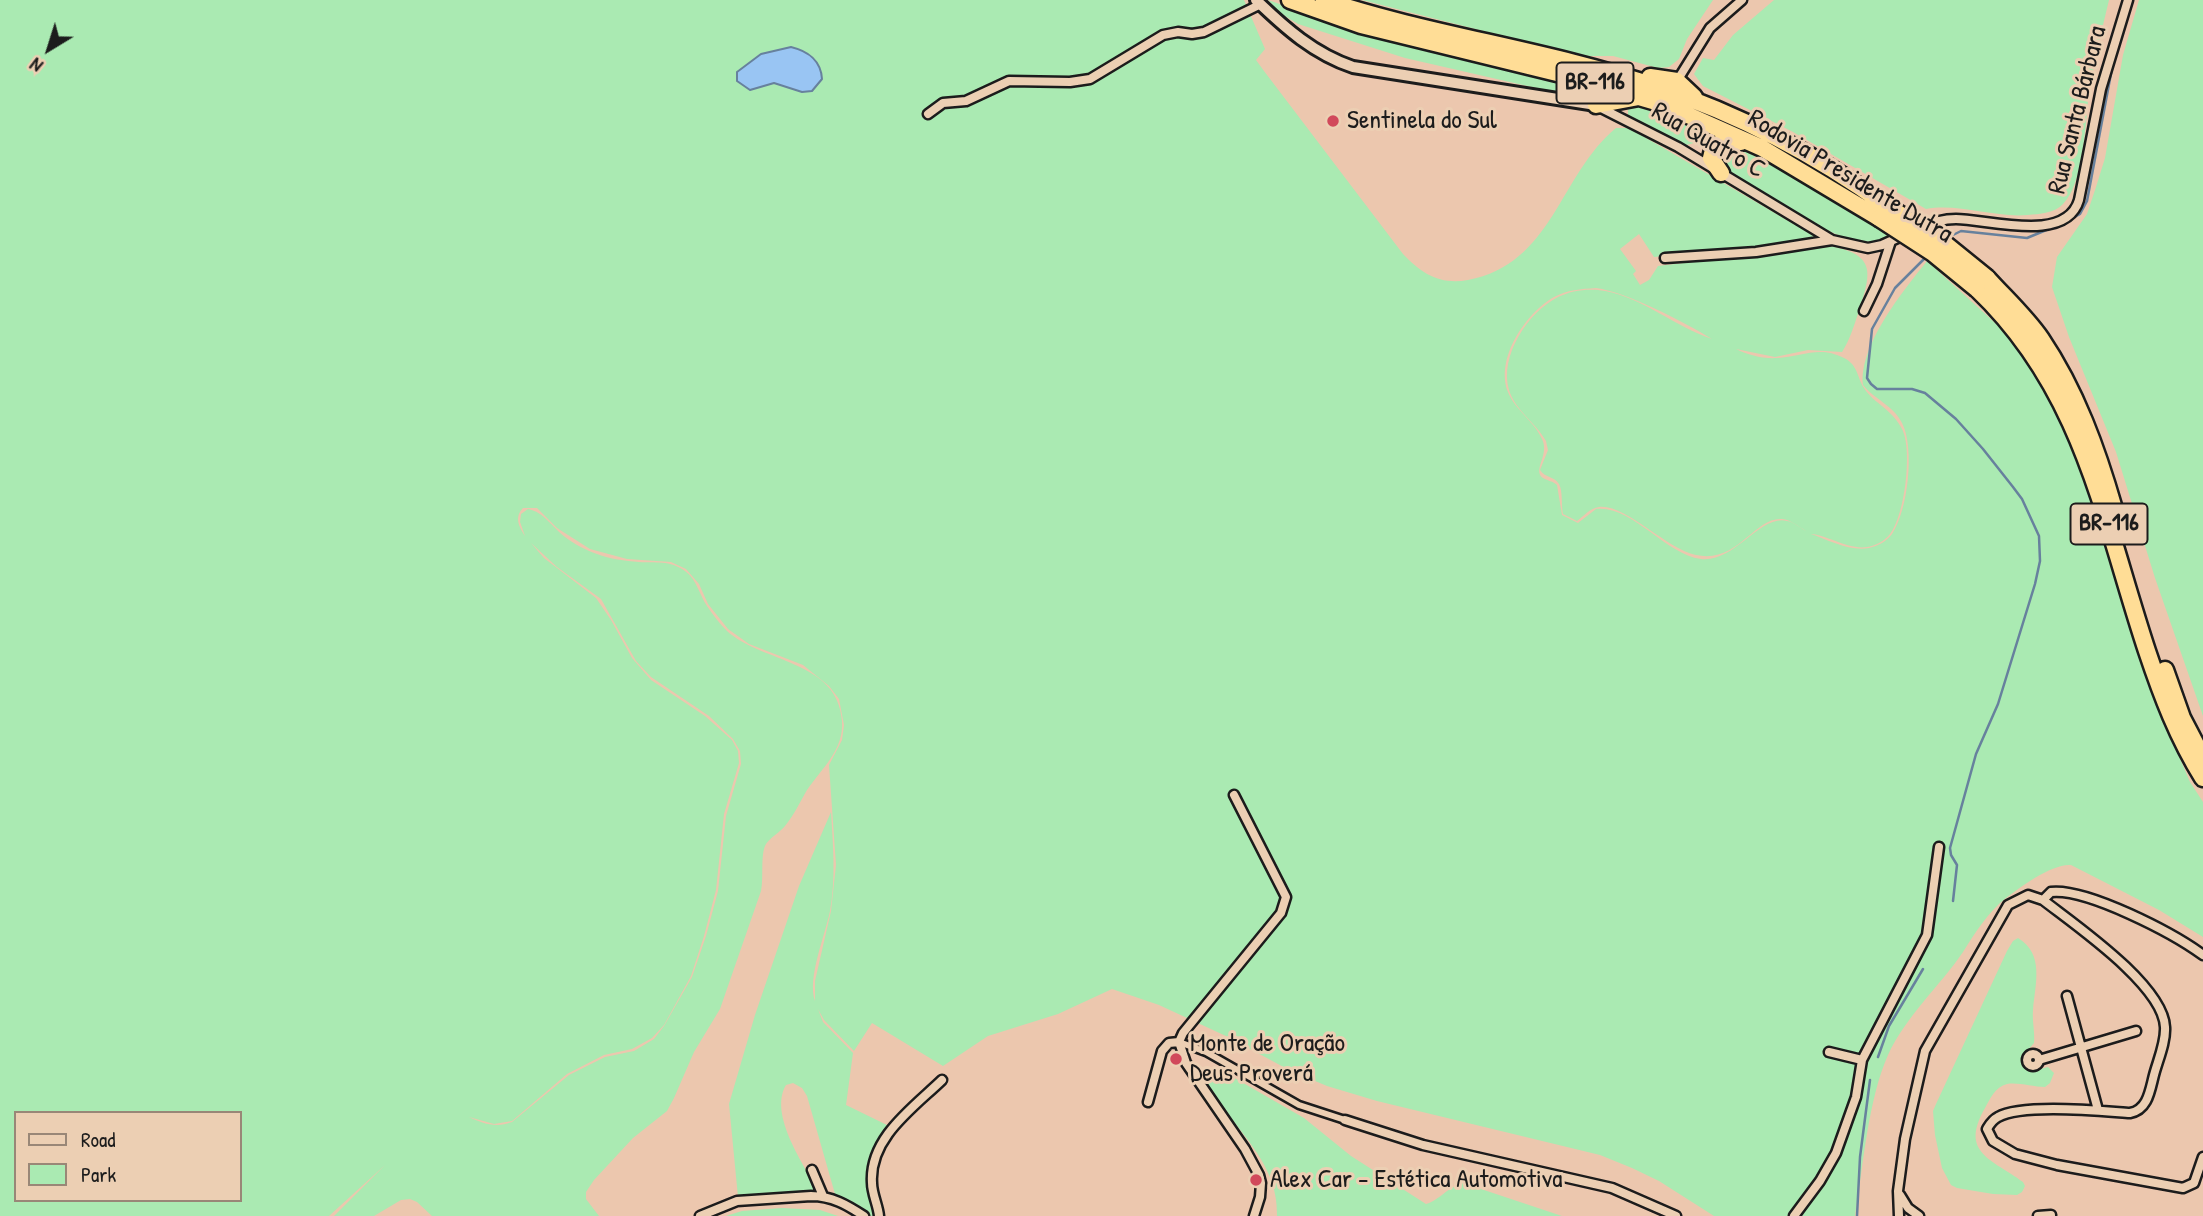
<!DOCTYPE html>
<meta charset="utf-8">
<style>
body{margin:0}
#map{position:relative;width:2203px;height:1216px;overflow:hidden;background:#ecc7ae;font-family:"Patrick Hand",sans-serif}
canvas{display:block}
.legend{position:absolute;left:14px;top:1111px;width:228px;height:91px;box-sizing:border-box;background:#eccfb3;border:2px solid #998777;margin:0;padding:9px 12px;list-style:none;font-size:21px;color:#1c1c1c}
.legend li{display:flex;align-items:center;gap:14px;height:35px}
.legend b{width:35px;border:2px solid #998777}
.north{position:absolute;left:14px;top:14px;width:70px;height:70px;-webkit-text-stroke:5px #eccfb3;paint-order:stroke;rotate:218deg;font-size:19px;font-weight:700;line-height:28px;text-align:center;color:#1c1c1c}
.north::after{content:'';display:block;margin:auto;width:24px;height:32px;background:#1c1c1c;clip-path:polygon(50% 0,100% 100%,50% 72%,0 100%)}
</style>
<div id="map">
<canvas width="2203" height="1216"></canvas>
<ul class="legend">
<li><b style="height:9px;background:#eccfb3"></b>Road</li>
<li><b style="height:19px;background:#aaeab2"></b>Park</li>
</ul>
<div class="north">N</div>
</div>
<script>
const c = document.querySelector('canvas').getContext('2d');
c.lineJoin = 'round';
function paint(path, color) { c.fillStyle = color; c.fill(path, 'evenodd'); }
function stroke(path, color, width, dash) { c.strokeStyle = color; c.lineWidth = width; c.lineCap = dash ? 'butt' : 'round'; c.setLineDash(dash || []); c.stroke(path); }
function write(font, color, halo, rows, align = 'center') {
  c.font = font + ' "Patrick Hand",sans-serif'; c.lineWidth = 6; c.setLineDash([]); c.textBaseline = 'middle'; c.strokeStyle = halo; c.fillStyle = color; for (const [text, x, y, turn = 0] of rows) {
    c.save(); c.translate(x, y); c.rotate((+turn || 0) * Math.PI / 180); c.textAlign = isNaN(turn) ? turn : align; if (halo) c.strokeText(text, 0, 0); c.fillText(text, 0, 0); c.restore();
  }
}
const green = new Path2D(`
 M0 0H1244L1265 49 1256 60 1264 71 1403 254C1422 274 1440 285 1468 280 1553 264 1559 175 1616 128H1629L1816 237 1760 246 1654 257 1639 234 1620 249 1636 271 1633 274 1640 285 1649 280 1658 266 1830 246C1877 255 1871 273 1859 311 1854 325 1850 340 1842 352L1808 350 1775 357 1736 349C1748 355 1763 359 1777 358 1802 357 1819 345 1844 358 1858 365 1857 377 1864 388 1874 404 1893 409 1903 431 1912 452 1905 515 1890 534 1885 541 1875 546 1867 547 1849 550 1827 535 1811 534 1828 540 1851 552 1869 548 1878 546 1887 541 1892 534 1908 510 1915 448 1902 423 1893 405 1875 400 1863 385 1859 345 1903 291 1927 261L2004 331 2035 367 2070 436 2162 716 2190 782 2203 802V937L2159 910 2071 865C2053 863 2020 887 2006 898 1988 912 1975 933 1963 952 1939 987 1906 1016 1888 1055 1868 1100 1863 1167 1855 1216H1714L1659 1181 1632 1168 1600 1155 1377 1101 1327 1086 1289 1070 1228 1037 1159 1005 1112 989 1058 1014 988 1036 943 1066 872 1023 854 1051 824 1020 818 1009 823 1022 853 1053 846 1105 889 1126 875 1151 876 1216H870L835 1194 807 1096 802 1088 793 1083 786 1085C768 1115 805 1166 819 1193L738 1197 729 1104 755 1015 799 886 831 812C833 845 836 878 830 911 825 936 807 978 815 1001V981L831 911 836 865 829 765 842 740 844 725 839 699 829 686 803 665 749 644 728 629 708 604 699 584 686 569 671 562 627 559 590 549 557 528 537 508H523C514 517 519 527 525 536L520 522 521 514 528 509C544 512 552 527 565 537 574 544 586 550 597 554 610 559 625 561 639 562 655 563 670 560 685 571 697 580 699 594 707 606 713 615 720 624 727 631 762 663 838 660 842 721 844 750 822 768 807 790 800 802 794 815 785 826 779 833 771 837 766 844 760 854 764 878 761 891L720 1009 694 1052 674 1098 667 1111 633 1138 594 1180 586 1192V1199L599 1216H432L417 1202 410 1199 401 1200 374 1216H334L385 1165 329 1216H0ZM1596 288C1627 292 1684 322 1712 339 1676 327 1643 298 1605 291 1590 288 1572 290 1558 297 1528 312 1499 356 1509 390 1515 410 1536 423 1546 441L1548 450 1540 470C1545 478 1554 476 1559 484 1563 491 1561 505 1563 514L1577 521C1584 516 1590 508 1599 507 1626 504 1666 549 1696 555 1738 564 1754 517 1782 519 1791 520 1798 526 1806 531 1800 528 1794 522 1787 521 1760 514 1735 563 1701 559 1664 554 1633 505 1596 509L1578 523 1562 515 1557 485C1553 481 1548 481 1543 478 1532 470 1550 455 1542 439 1534 421 1515 410 1508 392 1495 358 1526 313 1554 297 1567 290 1581 289 1596 288ZM531 543 557 567 601 599 636 661 651 677 709 716 733 739 740 751 741 764 726 816 718 891 706 936 692 977 664 1026 654 1039 634 1051 605 1057 569 1075 512 1122C496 1128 484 1124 469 1117L494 1124 512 1121 567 1074 604 1055 632 1049 652 1038 664 1025 691 976 704 936 716 890 724 814 739 763 738 751 732 740 705 716 651 680 632 658 611 620 596 598 544 558ZM16 1113H240V1200H16Z
 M1268 0 1309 14 1624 95 1584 99 1405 58 1298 24 1280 13Z
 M1362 0H1713L1687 39 1679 59 1669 67 1658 68 1613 56H1589L1565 52Z
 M1774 0H2109C2101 33 2093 67 2088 101 2085 128 2083 184 2063 204 2055 213 2039 214 2028 215 1994 218 1959 203 1926 209L1793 132 1703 86 1694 74 1703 58 1714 60 1733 35Z
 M2139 0H2203V716L2155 578 2116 452 2069 337 2052 287 2057 257 2087 214 2096 187 2105 158 2123 55Z
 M1641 104 1718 137 1686 145 1628 115V107Z
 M1736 146 1896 232C1886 237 1877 242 1866 242 1834 243 1754 186 1723 167L1719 160 1725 148Z
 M2018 938C2045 954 2035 985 2033 1010 2032 1021 2035 1032 2034 1043L2022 1057V1065L2032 1071 2048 1067 2054 1073 2050 1083 2045 1087C2033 1087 2018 1082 2007 1084 1995 1087 1990 1099 1985 1108 1959 1153 1992 1159 2023 1182L2025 1186 2022 1192 2017 1195 1993 1194 1957 1188 1951 1185 1942 1168 1935 1135 1933 1111 1936 1104 2007 951 2013 941Z
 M1214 1071H1221L1231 1076 1304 1118 1351 1156 1426 1204C1440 1200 1446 1188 1463 1183L1562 1216H1277C1279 1160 1232 1129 1208 1084L1209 1076Z
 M782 1208 820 1210 838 1216H726L742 1211Z`);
const water = new Path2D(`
 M791 47C808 51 821 61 822 79L812 91 802 92 774 83 750 90 737 81V72L761 54Z`);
const stream = new Path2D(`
 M2125 23 2133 0
 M2066 222 2080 214 2087 201 2113 63
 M1949 237 1961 231 2027 238 2056 226
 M1928 255 1895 288 1872 329 1867 378 1871 384 1877 389H1912L1925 393 1956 419 1983 449 2013 487 2022 499 2039 536 2040 561 2035 584 1998 704 1976 754 1950 848 1951 855 1957 865 1953 901
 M1878 1057 1889 1026 1923 969
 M1857 1216 1860 1157 1870 1080`);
const pedestrian = new Path2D(`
 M1179 1042 1206 1052 1299 1105 1345 1120`);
const minor = new Path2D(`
 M1677 81 1710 28 1742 0
 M1599 107 1678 147 1832 240 1868 248 1882 245 1904 235
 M928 114 943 103 966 101 1009 81 1070 82 1090 79 1163 35 1178 32 1192 34 1204 32 1257 6
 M1919 228C1930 223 1943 219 1956 219 1988 219 2066 244 2079 200L2101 89 2128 0
 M1665 258 1756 252 1832 240
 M1864 311 1877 284 1891 241
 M1234 795 1286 897 1281 913 1183 1033 1179 1042 1186 1063 1245 1149 1259 1175 1261 1183 1260 1197 1254 1216
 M2043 900C2075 925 2163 985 2165 1027 2166 1042 2158 1060 2154 1075 2150 1090 2148 1110 2130 1113 2101 1111 2022 1103 1998 1117 1992 1120 1990 1124 1987 1129L1993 1141 2015 1154 2057 1165 2183 1188 2194 1183 2203 1157
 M2067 996 2098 1110
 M1829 1052 1862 1060
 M2027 1060a6 6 0 1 1 12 0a6 6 0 1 1-12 0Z
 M2039 1060 2136 1031
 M1148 1102 1162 1051 1169 1043 1179 1042
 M1345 1120 1423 1145 1612 1188 1676 1216
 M812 1170 823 1196
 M1900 1195 1908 1208 1919 1216
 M700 1216 737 1201 811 1196C832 1196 847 1205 864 1216
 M879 1216C878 1205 872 1194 872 1183 869 1138 913 1108 942 1080
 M1794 1216 1820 1181 1836 1153 1856 1097 1862 1060 1927 935 1939 847
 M1899 1216 1898 1191 1905 1139 1925 1051 2008 905 2028 895 2043 900 2051 892C2087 888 2173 933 2203 955
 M2038 1216 2051 1215`);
const tertiary = new Path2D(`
 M1256 0C1285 28 1314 54 1353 67L1596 105`);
const motorway = new Path2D(`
 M1290 0 1361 25 1557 73 1663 104 1762 148 1879 218
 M1324 0C1433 36 1548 50 1657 87 1738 114 1818 156 1887 206
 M1650 77 1677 81 1694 97
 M1596 105 1639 97
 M1721 173 1711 158 1714 146 1725 140 1741 142
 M1987 278C2005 298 2026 317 2041 339 2076 391 2097 450 2114 509
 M1977 289C2084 391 2103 518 2147 651 2162 696 2178 738 2203 778
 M2165 670 2182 718 2203 758`);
const motorwayBridge = new Path2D(`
 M1887 206 1945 244 1987 278
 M1879 218 1933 253 1977 289`);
const markers = [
 [1333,121,7,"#d1495b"],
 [1176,1059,7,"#d1495b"],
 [1256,1180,7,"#d1495b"]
];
const shields = [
 [1595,83,77],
 [2109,524,77]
];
const shieldNames = [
 ["BR-116",1595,83],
 ["BR-116",2109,524]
];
const streetNames = [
 ["Rua Santa Bárbara",2078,110,-76],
 ["Rua Quatro C",1708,141,30],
 ["Rodovia Presidente Dutra",1850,177,31]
];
const poiNames = [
 ["Sentinela do Sul",1347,121],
 ["Monte de Oração",1190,1044],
 ["Deus Proverá",1190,1074],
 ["Alex Car - Estética Automotiva",1270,1180]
];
paint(green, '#aaeab2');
paint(water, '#99c5f3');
stroke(water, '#67819d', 2);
stroke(stream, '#67819d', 2.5);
stroke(pedestrian, '#1c1c1c', 11);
stroke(minor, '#1c1c1c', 13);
stroke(tertiary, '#1c1c1c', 16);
stroke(motorway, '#1c1c1c', 21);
stroke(pedestrian, '#eccfb3', 6);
stroke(minor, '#eccfb3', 8);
stroke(tertiary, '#eccfb3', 10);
stroke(motorway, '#ffdd96', 16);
stroke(motorwayBridge, '#1c1c1c', 21, []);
stroke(motorwayBridge, '#ffdd96', 16);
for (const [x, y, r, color] of markers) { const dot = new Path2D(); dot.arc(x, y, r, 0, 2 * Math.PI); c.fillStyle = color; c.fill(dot); stroke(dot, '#eccfb3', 2.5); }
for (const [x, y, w] of shields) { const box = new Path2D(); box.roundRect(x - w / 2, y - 20.5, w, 41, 5); c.fillStyle = '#eccfb3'; c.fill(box); stroke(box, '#1c1c1c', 2); }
write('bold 24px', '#1c1c1c', null, shieldNames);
write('26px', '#1c1c1c', '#eccfb3', streetNames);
write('26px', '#1c1c1c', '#eccfb3', poiNames, 'left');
</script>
